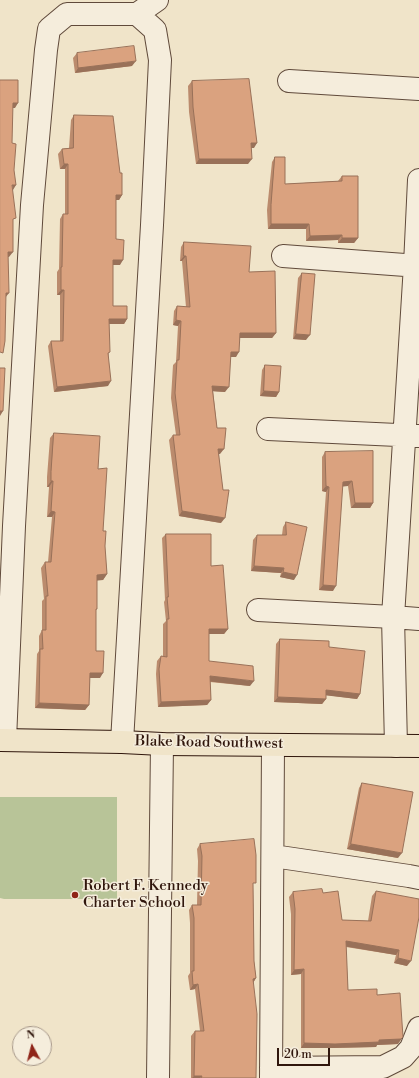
<!DOCTYPE html>
<style>
body{margin:0}
#map{position:relative;width:419px;height:1078px;overflow:hidden;background:#f0e4c9;font-family:"Libre Bodoni",serif}
canvas{display:block}
.north{position:absolute;left:12px;top:1026px;width:40px;height:40px;box-sizing:border-box;background:#f5eddc;border:1px solid #a69789;border-radius:50%;rotate:353deg;font-size:11px;font-weight:700;line-height:16px;text-align:center;color:#30160c}
.north::after{content:'';display:block;margin:auto;width:14px;height:18px;background:#8f2418;clip-path:polygon(50% 0,100% 100%,50% 72%,0 100%)}
.scale{position:absolute;left:277px;top:1048px;width:53px;height:18px;box-sizing:border-box;border:2px solid #30160c;border-top:0;padding-left:5px;font-size:12px;line-height:14px;white-space:nowrap;color:#30160c;-webkit-text-stroke:3px #f5eddc;paint-order:stroke}
</style>
<div id="map">
<canvas width="419" height="1078"></canvas>
<div class="north">N</div>
<div class="scale">20 m</div>
</div>
<script>
const c = document.querySelector('canvas').getContext('2d');
c.lineJoin = 'round';
function paint(path, color) { c.fillStyle = color; c.fill(path, 'evenodd'); }
function stroke(path, color, width, dash) { c.strokeStyle = color; c.lineWidth = width; c.lineCap = dash ? 'butt' : 'round'; c.setLineDash(dash || []); c.stroke(path); }
function write(font, color, halo, rows, align = 'center') {
  c.font = font + ' "Libre Bodoni",serif'; c.lineWidth = 3; c.setLineDash([]); c.textBaseline = 'middle'; c.strokeStyle = halo; c.fillStyle = color; for (const [text, x, y, turn = 0] of rows) {
    c.save(); c.translate(x, y); c.rotate((+turn || 0) * Math.PI / 180); c.textAlign = isNaN(turn) ? turn : align; if (halo) c.strokeText(text, 0, 0); c.fillText(text, 0, 0); c.restore();
  }
}
const green = new Path2D(`
 M0 797H117V899H4L0 898Z`);
const minor = new Path2D(`
 M137 14 157 0
 M289 81 419 89
 M283 256 419 266
 M268 429 419 436
 M258 610 393 617 419 619
 M5 740 14 526 32 205 46 50 49 29 67 14H137L155 30 160 60 152 225 122 742
 M396 746 393 617 415 265 419 180
 M273 856 409 876 419 878
 M271 1068 383 1067 403 1057 411 1048 419 1028
 M158 1078 162 744
 M271 1078 273 745`);
const major = new Path2D(`
 M0 740 122 742 162 744 419 746`);
const wall = new Path2D(`
 M77 53 132 66 75 73 73 58Z
 M192 81 254 148H251L248 164H196L189 112 188 86Z
 M74 115 122 195 119 200H116V239L120 265H113V306L127 319 124 324H109L108 386 54 392 48 346 51 341H60V295H57V272L59 269 60 219 63 214H65V169H60L58 154 62 149 69 148 71 120Z
 M275 157 285 184 338 181 342 176 358 238 354 243H338V240L306 241V229H268L267 210 272 162Z
 M184 242 249 272 276 333 272 338H240L236 357H230L225 392 213 391 220 454H219L221 523 179 516 169 440 173 435H176L171 398 173 365 176 362 178 326 173 325 174 311 177 306 186 307 182 261H180L181 247Z
 M302 273 306 340 293 339 298 278Z
 M265 365 279 392 276 397 260 396 262 370Z
 M54 433 98 469 107 574 103 580H97V609L96 610V651L100 678H90L89 705 85 710 35 708 37 654 39 651V636L42 630V601L44 599 41 568 45 562H48L52 517H47L49 487H47V477L50 438Z
 M325 452 373 503 370 508H351L348 486H342L333 591 319 590 326 492 322 491V457Z
 M286 522 294 580 280 577 281 573 251 571 253 540 257 535H282L283 527Z
 M166 534 211 566 228 629 224 634H209V661L250 686 210 682 211 700 207 705 158 707 156 674 157 661 161 656H163V624L166 621 164 602 165 600 162 538Z
 M280 639 329 647 360 694 357 699 326 695V699L322 704 274 702 276 644Z
 M362 783 398 858 347 849 359 788Z
 M200 844 253 887 254 961 256 978 253 983 256 1078H191V1036L195 1031H200L195 989 190 990 188 976 190 973V923L189 910 192 905H197L198 861 197 849Z
 M376 891 407 966 394 963 396 955 346 947 348 990 377 995 398 1044 377 1045 376 1047 332 1048H301V974L291 975V914L289 897 293 892 323 893 342 920 368 921 372 896Z`);
const shadedWall = new Path2D(`
 M136 61 132 66 75 73 78 68Z
 M13 103H18L15 108H9Z
 M251 143H257L254 148H248Z
 M199 159H252L248 164H196Z
 M64 164H68L65 169H60Z
 M12 185H16L13 190Z
 M116 195H122L119 200H113Z
 M271 224H309L306 229H268Z
 M342 235 338 240 306 241 310 236Z
 M342 238H358L354 243H338Z
 M8 252H13L9 257H4Z
 M184 256H186L182 261H180Z
 M113 260H123L120 265H110Z
 M61 290H64L60 295H57Z
 M6 293H9L5 298Z
 M109 319H127L124 324H105Z
 M176 320 181 321 178 326 173 325Z
 M240 333H276L272 338H237Z
 M296 334 310 335 306 340 293 339Z
 M231 352H239L236 357H227Z
 M111 381 108 386 54 392 57 387Z
 M212 386 229 387 225 392 209 391Z
 M264 391 279 392 276 397 260 396Z
 M0 411H3L0 416Z
 M218 449H224L220 454H215Z
 M51 481H53L49 487H47Z
 M352 481 348 486 339 487 343 482Z
 M326 486 329 487 326 492 322 491Z
 M355 503H373L370 508H351Z
 M51 511 55 512 52 517H47Z
 M182 511 225 518 221 523 179 516Z
 M254 566 284 568 281 573 251 571Z
 M283 572 297 575 294 580 280 577Z
 M107 574 103 580 93 581 97 575Z
 M323 585 336 586 333 591 319 590Z
 M209 629H228L224 634H206Z
 M90 673H103L100 678H86Z
 M210 676 254 681 250 686 206 681Z
 M326 690 360 694 357 699 323 695Z
 M278 697 326 699 322 704 274 702Z
 M211 700 207 705 158 707 161 702Z
 M39 703 89 705 85 710 35 708Z
 M351 844 402 853 398 858 347 849Z
 M346 941 399 950 396 955 343 946Z
 M398 958 411 961 407 966 394 963Z
 M304 969 301 974 291 975 294 970Z
 M256 978 253 983V979Z
 M198 984 195 989 190 990 193 985Z
 M403 1037 398 1044 377 1045 376 1047 332 1048H301L304 1043 379 1040Z
 M194 1076H202L200 1078H192Z`);
const building = new Path2D(`
 M134 46 136 61 78 68 77 53Z
 M249 79 257 143H251L252 159H199L193 107 192 81Z
 M0 80H18V103H13L12 143 16 144 14 170 16 185H12L16 218 13 219V252H8L9 293H6L5 341 3 353 0 352Z
 M74 115 113 116 120 173H122V195H116V239L124 240 123 260H113V306H127V319H109L110 352 108 353 111 381 57 387 51 341H63L64 290H61V267H62L63 214H68V164H64L62 149 73 148Z
 M275 157H285V184L342 181V176H358V238H342V235L310 236 309 224H271V205Z
 M184 242 251 246 249 272 275 271 276 333H240L239 352H231L229 387 212 386 217 428H226L224 449H218L223 490H229L225 518 182 511 173 435H180L175 393 177 360H179L181 321 176 320 177 306 190 307 186 256H184Z
 M302 273 315 274 310 335 296 334Z
 M265 365 281 366 279 392 264 391Z
 M0 368H5L3 411H0Z
 M54 433 100 436 98 469 107 468 103 531H106L105 546 107 574 97 575V609H96V651H104L103 673H90L89 705 39 703 40 649H43L42 630H46V596H48L45 562H51L55 512 51 511 53 481H51V472Z
 M373 451V503H355L352 481 343 482 336 586 323 585 329 487 326 486 325 452Z
 M286 522 307 527 297 575 283 572 284 568 254 566 257 535H286Z
 M166 534H211V566L223 565 228 629H209V661L253 666 254 681 210 676 211 700 161 702 159 669 161 656 167 657V619H169L167 597H168Z
 M280 639 329 641V647L365 651 360 694 326 690V699L278 697Z
 M362 783 413 792 402 853 351 844Z
 M254 839 256 855V883H253L254 961 256 978 253 979 257 1014 256 1078H201L202 1076H194L195 1031H204L198 984 193 985 192 971H194V918L192 905H201L202 856 200 844Z
 M322 889 323 893 338 891 342 920 371 921 376 891 419 899V917L411 961 398 958 399 950 346 941 348 990 377 989V995L400 993 403 1037 401 1039 379 1040V1042L335 1044 304 1043V969L294 970 295 909 293 892Z`);
const markers = [
 [75,895,4,"#8f2418"]
];
const streetNames = [
 ["Blake Road Southwest",209,743,1]
];
const poiNames = [
 ["Robert F. Kennedy",83,886],
 ["Charter School",83,903]
];
paint(green, '#b8c498');
stroke(minor, '#604a3b', 24);
stroke(major, '#30160c', 24);
stroke(minor, '#f5eddc', 22);
stroke(major, '#f0e4c9', 22);
paint(wall, '#bb8b6d');
paint(shadedWall, '#997159');
paint(building, '#daa27f');
stroke(building, '#997159', 1);
for (const [x, y, r, color] of markers) { const dot = new Path2D(); dot.arc(x, y, r, 0, 2 * Math.PI); c.fillStyle = color; c.fill(dot); stroke(dot, '#f5eddc', 1.5); }
write('15px', '#30160c', '#f5eddc', streetNames);
write('15px', '#30160c', '#f5eddc', poiNames, 'left');
</script>
